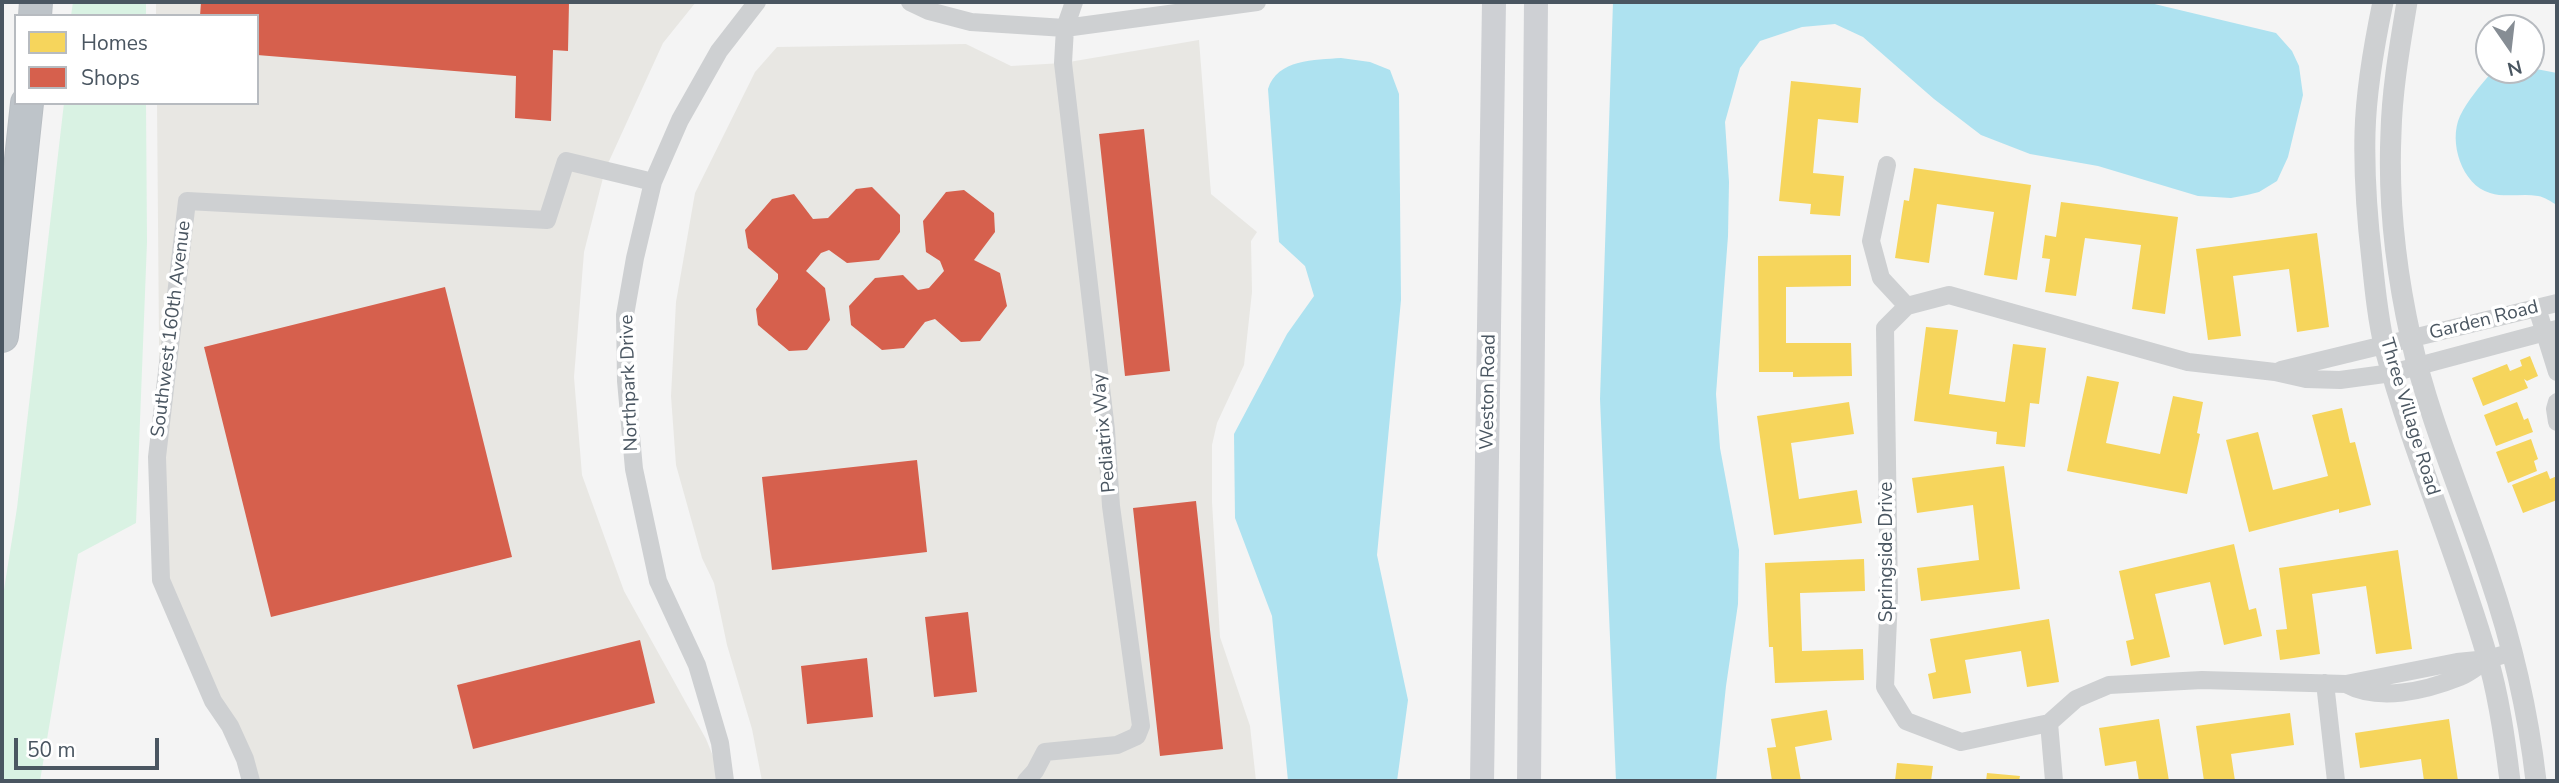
<!DOCTYPE html>
<style>
body{margin:0}
#map{position:relative;width:2559px;height:783px;overflow:hidden;background:#f4f4f4;font-family:"Nunito Sans",sans-serif}
canvas{display:block}
.frame{position:absolute;inset:0;border:4px solid #4a5661;pointer-events:none}
.legend{position:absolute;left:14px;top:14px;width:245px;height:91px;box-sizing:border-box;background:#fff;border:2px solid #b7bbc0;margin:0;padding:9px 12px;list-style:none;font-size:21px;color:#4a5661}
.legend li{display:flex;align-items:center;gap:14px;height:35px}
.legend b{width:35px;border:2px solid #b7bbc0}
.north{position:absolute;left:2475px;top:14px;width:70px;height:70px;box-sizing:border-box;background:#fff;border:2px solid #b7bbc0;border-radius:50%;rotate:166deg;font-size:19px;font-weight:700;line-height:28px;text-align:center;color:#4a5661}
.north::after{content:'';display:block;margin:auto;width:24px;height:32px;background:#868d94;clip-path:polygon(50% 0,100% 100%,50% 72%,0 100%)}
.scale{position:absolute;left:14px;top:738px;width:145px;height:32px;box-sizing:border-box;border:4px solid #4a5661;border-top:0;padding-left:9px;font-size:21px;line-height:24px;white-space:nowrap;color:#4a5661;-webkit-text-stroke:5px #fff;paint-order:stroke}
</style>
<div id="map">
<canvas width="2559" height="783"></canvas>
<div class="frame"></div>
<ul class="legend">
<li><b style="height:19px;background:#f6d55c"></b>Homes</li>
<li><b style="height:19px;background:#d6604d"></b>Shops</li>
</ul>
<div class="north">N</div>
<div class="scale">50 m</div>
</div>
<script>
const c = document.querySelector('canvas').getContext('2d');
c.lineJoin = 'round';
function paint(path, color) { c.fillStyle = color; c.fill(path, 'evenodd'); }
function stroke(path, color, width, dash) { c.strokeStyle = color; c.lineWidth = width; c.lineCap = dash ? 'butt' : 'round'; c.setLineDash(dash || []); c.stroke(path); }
function write(font, color, halo, rows, align = 'center') {
  c.font = font + ' "Nunito Sans",sans-serif'; c.lineWidth = 7; c.setLineDash([]); c.textBaseline = 'middle'; c.strokeStyle = halo; c.fillStyle = color; for (const [text, x, y, turn = 0] of rows) {
    c.save(); c.translate(x, y); c.rotate((+turn || 0) * Math.PI / 180); c.textAlign = isNaN(turn) ? turn : align; if (halo) c.strokeText(text, 0, 0); c.fillText(text, 0, 0); c.restore();
  }
}
const commercial = new Path2D(`
 M156 2H696L663 43 605 170 584 252 574 377 582 475 624 591 706 739 723 781H251L161 580 157 103H257V16H156Z
 M1199 40 1211 194 1257 232 1251 241 1252 292 1244 365 1217 423 1212 445V502L1220 637 1250 726 1256 781H762L752 729 727 645 714 583 702 558 676 465 671 396 676 302 695 193 755 72 777 47 966 44 1011 66 1063 63Z`);
const green = new Path2D(`
 M73 2H146V16H71Z
 M64 103H146L147 242 136 523 78 554 40 781H2V602L17 508Z`);
const water = new Path2D(`
 M1613 2H2146L2276 33 2292 51 2299 66 2303 95 2288 157 2277 181 2259 192 2247 195 2231 198 2198 196 2098 166 2030 154 1981 135 1934 99 1863 37 1835 24 1802 27 1760 41 1740 68 1725 122 1729 182 1728 236 1716 394 1720 448 1739 550 1738 604 1726 686 1716 781H1616L1600 399Z
 M1341 58 1370 62 1390 70 1399 94 1401 300 1377 555 1408 700 1397 781H1288L1272 616 1235 518 1234 434 1287 334 1314 296 1305 266 1279 242 1268 89C1277 59 1315 60 1341 58Z
 M2531 68 2557 73V205C2551 202 2545 197 2538 196 2522 193 2506 198 2490 193 2462 185 2448 142 2460 116 2468 100 2480 86 2491 73L2498 70Z`);
const homes = new Path2D(`
 M1791 81 1861 88 1858 123 1818 119 1813 173 1844 176 1840 216 1810 214 1811 204 1779 201Z
 M1914 168 2031 185 2017 280 1984 275 1994 212 1937 204 1929 263 1895 258 1904 200 1909 201Z
 M2061 202 2178 217 2165 314 2132 309 2141 245 2085 238 2076 296 2045 292 2050 259 2042 258 2045 235 2056 237Z
 M2317 233 2329 327 2297 332 2289 269 2233 276 2241 336 2208 340 2196 249Z
 M1851 255V286L1786 287V343H1851L1852 376 1793 377V372H1759L1758 256Z
 M1926 327 1958 330 1949 394 2005 402 2013 344 2046 348 2039 404 2030 403 2025 447 1996 444 1997 432 1914 421Z
 M2530 356 2538 376 2527 381 2524 379 2528 388 2483 406 2472 378 2507 364 2510 371 2522 366 2520 360Z
 M2087 376 2119 382 2106 443 2160 454 2173 396 2203 402 2197 433 2200 434 2187 494 2067 471Z
 M1849 402 1854 434 1791 443 1799 499 1857 490 1862 523 1774 535 1757 416Z
 M2517 402 2524 420 2528 418 2533 432 2496 446 2484 415Z
 M2342 408 2350 443 2355 442 2371 505 2339 513V509L2249 532 2226 440 2258 432 2273 490 2328 476 2312 415Z
 M2531 439 2538 459 2534 461 2537 471 2508 483 2496 452Z
 M2004 466 2020 589 1921 601 1917 568 1979 560 1973 505 1917 513 1912 478Z
 M2547 471 2550 479 2557 476V500L2523 513 2512 485Z
 M2234 544 2249 610 2256 608 2262 636 2224 645 2210 582 2155 594 2170 657 2131 666 2126 641 2134 639 2119 571Z
 M2398 550 2412 649 2376 654 2366 586 2312 594 2320 654 2280 660 2276 630 2287 629 2279 568Z
 M1864 559 1865 591 1800 593 1802 651 1863 649 1864 680 1775 683 1773 647H1769L1765 563Z
 M2049 619 2059 682 2027 687 2021 651 1965 660 1971 693 1933 699 1928 674 1936 672 1930 639Z
 M1827 710 1832 740 1795 747 1801 781H1772L1767 748 1776 747 1771 719Z
 M2290 713 2294 745 2231 754 2235 781H2204L2196 726Z
 M2159 719 2169 781H2139L2136 761 2105 766 2099 728Z
 M2449 719 2458 781H2424L2421 759 2360 768 2355 733Z
 M1897 763 1933 766 1931 781H1895Z
 M1987 773 2020 776 2019 781H1986Z`);
const shops = new Path2D(`
 M201 2H569L568 51 553 50 551 121 515 118 516 76 257 55V16H200Z
 M1144 129 1170 371 1125 376 1099 134Z
 M872 187 900 215V232L879 260 847 263 829 250 821 253 806 271 825 288 830 320 807 350 789 351 758 325 756 309 778 279V274L748 248 745 230 772 199 794 194 813 219 828 218 856 189Z
 M964 190 994 213 995 232 974 260 1000 273 1007 306 980 341 961 342 935 319 925 322 904 348 882 350 851 325 849 306 875 278 903 275 918 290 929 288 944 271 940 261 926 252 923 221 946 192Z
 M445 287 512 557 271 617 204 347Z
 M917 460 927 552 772 570 762 477Z
 M1196 501 1223 749 1160 756 1133 508Z
 M968 612 977 692 934 697 925 617Z
 M640 640 655 703 473 749 457 685Z
 M867 658 873 717 807 724 801 666Z`);
const minor = new Path2D(`
 M910 2 929 11 971 22 1065 28 1257 2
 M1887 165 1871 241 1881 278 1907 306
 M2537 308 2557 372
 M2281 370 2557 303
 M2557 402 2555 409 2557 422
 M2488 659C2479 665 2470 673 2460 677 2425 691 2379 702 2346 684L2457 662 2488 659 2513 652
 M2325 683 2336 781
 M2346 684 2202 680 2109 685 2076 699 2049 723 1961 742 1906 721 1885 687 1889 597 1885 328 1907 306 1949 295 2188 362 2275 372 2306 379 2340 380 2392 373 2557 329
 M2049 723 2054 781
 M251 781 245 759 230 726 213 701 161 580 157 457 187 201 547 220 566 161 653 182
 M725 781 720 743 697 665 658 581 634 469 626 381 625 315 635 258 653 182 680 120 719 51 757 2
 M1026 781 1035 771 1045 752 1117 745 1137 736 1141 726 1111 506 1106 430 1063 63 1065 28 1074 2`);
const tertiary = new Path2D(`
 M2383 2C2374 45 2366 89 2365 133 2364 175 2367 218 2372 260 2375 290 2378 320 2385 349 2413 453 2457 553 2487 656 2499 696 2505 740 2510 781
 M2407 2C2400 45 2392 89 2391 133 2388 201 2396 272 2411 339 2429 420 2463 496 2489 575 2512 642 2528 711 2536 781`);
const secondary = new Path2D(`
 M1482 781 1494 2
 M1529 781 1536 2`);
const motorway = new Path2D(`
 M35 16 36 2
 M2 336 27 103`);
const streetNames = [
 ["Garden Road",2484,321,-14],
 ["Southwest 160th Avenue",172,329,-83],
 ["Northpark Drive",630,383,-92],
 ["Weston Road",1489,392,-89],
 ["Three Village Road",2409,417,73],
 ["Pediatrix Way",1105,433,-95],
 ["Springside Drive",1887,552,-90]
];
paint(commercial, '#e8e7e3');
paint(green, '#d9f2e3');
paint(water, '#aee2f0');
paint(homes, '#f6d55c');
paint(shops, '#d6604d');
stroke(motorway, '#b9bec3', 34);
stroke(minor, '#ced0d2', 18);
stroke(tertiary, '#ced0d2', 21);
stroke(secondary, '#ced0d4', 24);
stroke(motorway, '#bec4c9', 32);
write('19px', '#4a5661', '#fff', streetNames);
</script>
